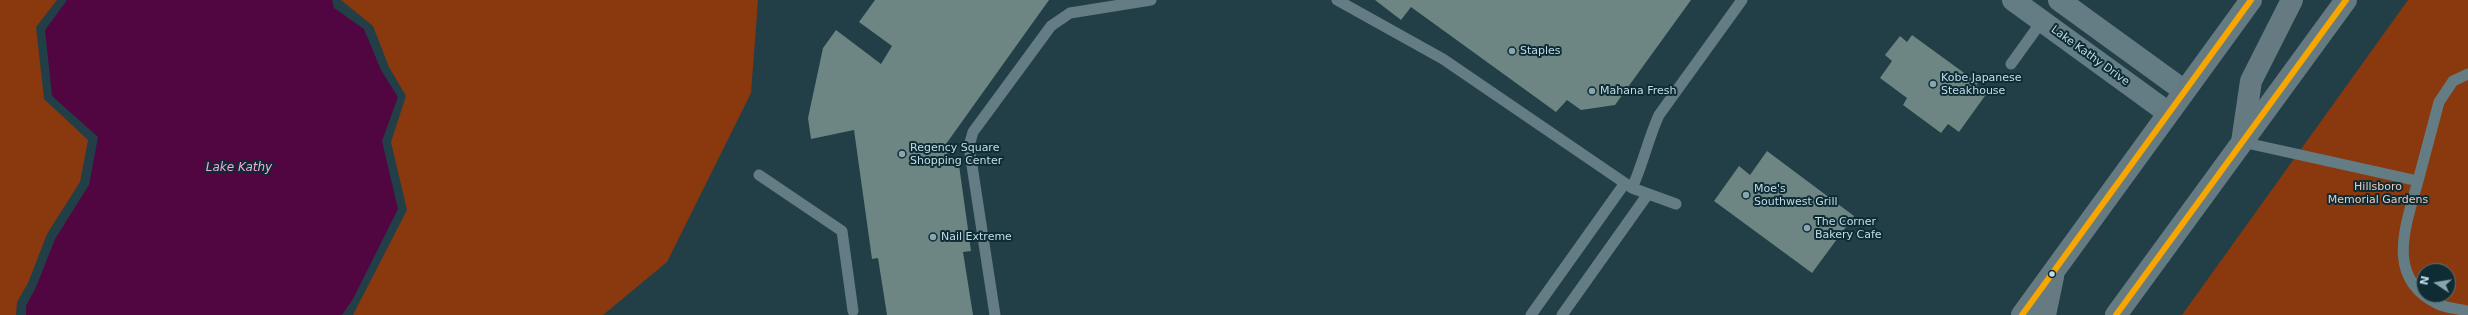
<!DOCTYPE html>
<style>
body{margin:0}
#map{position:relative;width:2468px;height:315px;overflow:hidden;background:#223f47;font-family:"DejaVu Sans",sans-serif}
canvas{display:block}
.north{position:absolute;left:2416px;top:263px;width:40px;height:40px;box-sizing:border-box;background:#0f2b33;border:1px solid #55737c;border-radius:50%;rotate:282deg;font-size:11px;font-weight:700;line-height:16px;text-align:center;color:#bfdee9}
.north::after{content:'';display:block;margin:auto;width:14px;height:18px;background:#88a6b0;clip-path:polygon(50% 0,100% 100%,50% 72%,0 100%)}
</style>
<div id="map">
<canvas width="2468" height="315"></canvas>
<div class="north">N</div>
</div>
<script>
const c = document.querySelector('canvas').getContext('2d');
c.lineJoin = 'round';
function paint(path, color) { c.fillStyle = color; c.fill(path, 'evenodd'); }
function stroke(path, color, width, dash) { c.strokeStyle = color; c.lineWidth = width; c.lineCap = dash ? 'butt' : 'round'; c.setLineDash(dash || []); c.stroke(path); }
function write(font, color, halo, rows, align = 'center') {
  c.font = font + ' "DejaVu Sans",sans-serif'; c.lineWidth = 4; c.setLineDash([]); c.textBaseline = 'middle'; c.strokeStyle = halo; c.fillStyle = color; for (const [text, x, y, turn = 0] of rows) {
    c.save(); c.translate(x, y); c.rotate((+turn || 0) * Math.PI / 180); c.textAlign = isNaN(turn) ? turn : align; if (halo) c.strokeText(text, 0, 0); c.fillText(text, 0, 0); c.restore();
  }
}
const green = new Path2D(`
 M0 0H57L36 27 44 99 88 140 80 182 47 234 28 283 17 302 16 315H0Z
 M341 0H758L751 93 667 262 603 315H353L407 210 391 142 406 96 389 67 373 26Z
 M2408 0H2468V315H2182ZM2424 271H2448V295H2424Z`);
const water = new Path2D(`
 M67 0H332L334 8 364 29 381 70 398 97 382 141 398 209 353 299 342 315H26V306L36 287 55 239 89 185 98 137 52 96 45 30Z`);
const building = new Path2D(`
 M875 0H1049L946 144 949 166 959 165 971 251 963 252 973 315H887L878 258 872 259 854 130 811 139 808 118 823 48 836 30 881 64 892 46 859 22Z
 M1375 0H1691L1615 105 1581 110 1567 100 1556 112 1411 7 1401 20Z
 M1912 35 1978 83 1976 85 1987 93 1959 132 1948 124 1941 133 1903 105 1907 98 1880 78 1892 61 1885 55 1900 36 1907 42Z
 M1767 151 1854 216 1812 273 1714 201 1739 166 1750 175Z`);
const lane = new Path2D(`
 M1337 0 1443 59 1632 188 1676 204
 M2011 64 2042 21
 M2242 142 2418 181C2406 225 2384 278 2438 304 2446 308 2459 309 2468 311
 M759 175 842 231 853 311
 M2418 181 2439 102 2453 81 2468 74
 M1632 188C1643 164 1648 139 1659 115L1742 0
 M995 315 969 146 973 132 1051 26 1070 13 1151 0
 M1531 315 1625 183
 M1562 315 1648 194`);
const street = new Path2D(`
 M2013 0 2167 112
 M2059 0 2183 90`);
const highway = new Path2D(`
 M2242 142 2251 81 2292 0
 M2022 315 2251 0
 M2045 315 2053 277
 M2116 315 2346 0`);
const bus1 = new Path2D(`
 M2022 315 2251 0
 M2116 315 2346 0`);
const markers = [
 [1512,51,4,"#88a6b0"],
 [1933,84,4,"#88a6b0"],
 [1592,91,4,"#88a6b0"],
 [902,154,4,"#88a6b0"],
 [1746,195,4,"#88a6b0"],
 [1807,228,4,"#88a6b0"],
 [933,237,4,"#88a6b0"],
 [2052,274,3.5,"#bfdee9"]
];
const poiNames = [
 ["Staples",1520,51],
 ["Kobe Japanese",1941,78],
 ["Steakhouse",1941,91],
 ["Mahana Fresh",1600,91],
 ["Regency Square",910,148],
 ["Shopping Center",910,161],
 ["Moe's",1754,189],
 ["Southwest Grill",1754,202],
 ["The Corner",1815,222],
 ["Bakery Cafe",1815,235],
 ["Nail Extreme",941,237]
];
const streetNames = [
 ["Lake Kathy Drive",2090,56,36]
];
const parkNames = [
 ["Hillsboro",2378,187],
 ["Memorial Gardens",2378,200]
];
const waterNames = [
 ["Lake Kathy",239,168]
];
paint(green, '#8a380e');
paint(water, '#510642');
paint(building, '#6d8583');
stroke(lane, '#647c83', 11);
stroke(street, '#647c83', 22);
stroke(highway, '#667b81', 22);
stroke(bus1, '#f7a600', 6);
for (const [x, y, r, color] of markers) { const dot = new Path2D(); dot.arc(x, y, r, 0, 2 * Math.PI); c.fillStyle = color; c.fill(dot); stroke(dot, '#0f2b33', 1.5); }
write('11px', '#bfdee9', '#0f2b33', poiNames, 'left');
write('11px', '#bfdee9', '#0f2b33', streetNames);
write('11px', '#e9cabe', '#0f2b33', parkNames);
write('italic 12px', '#f9a7dc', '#0f2b33', waterNames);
</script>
